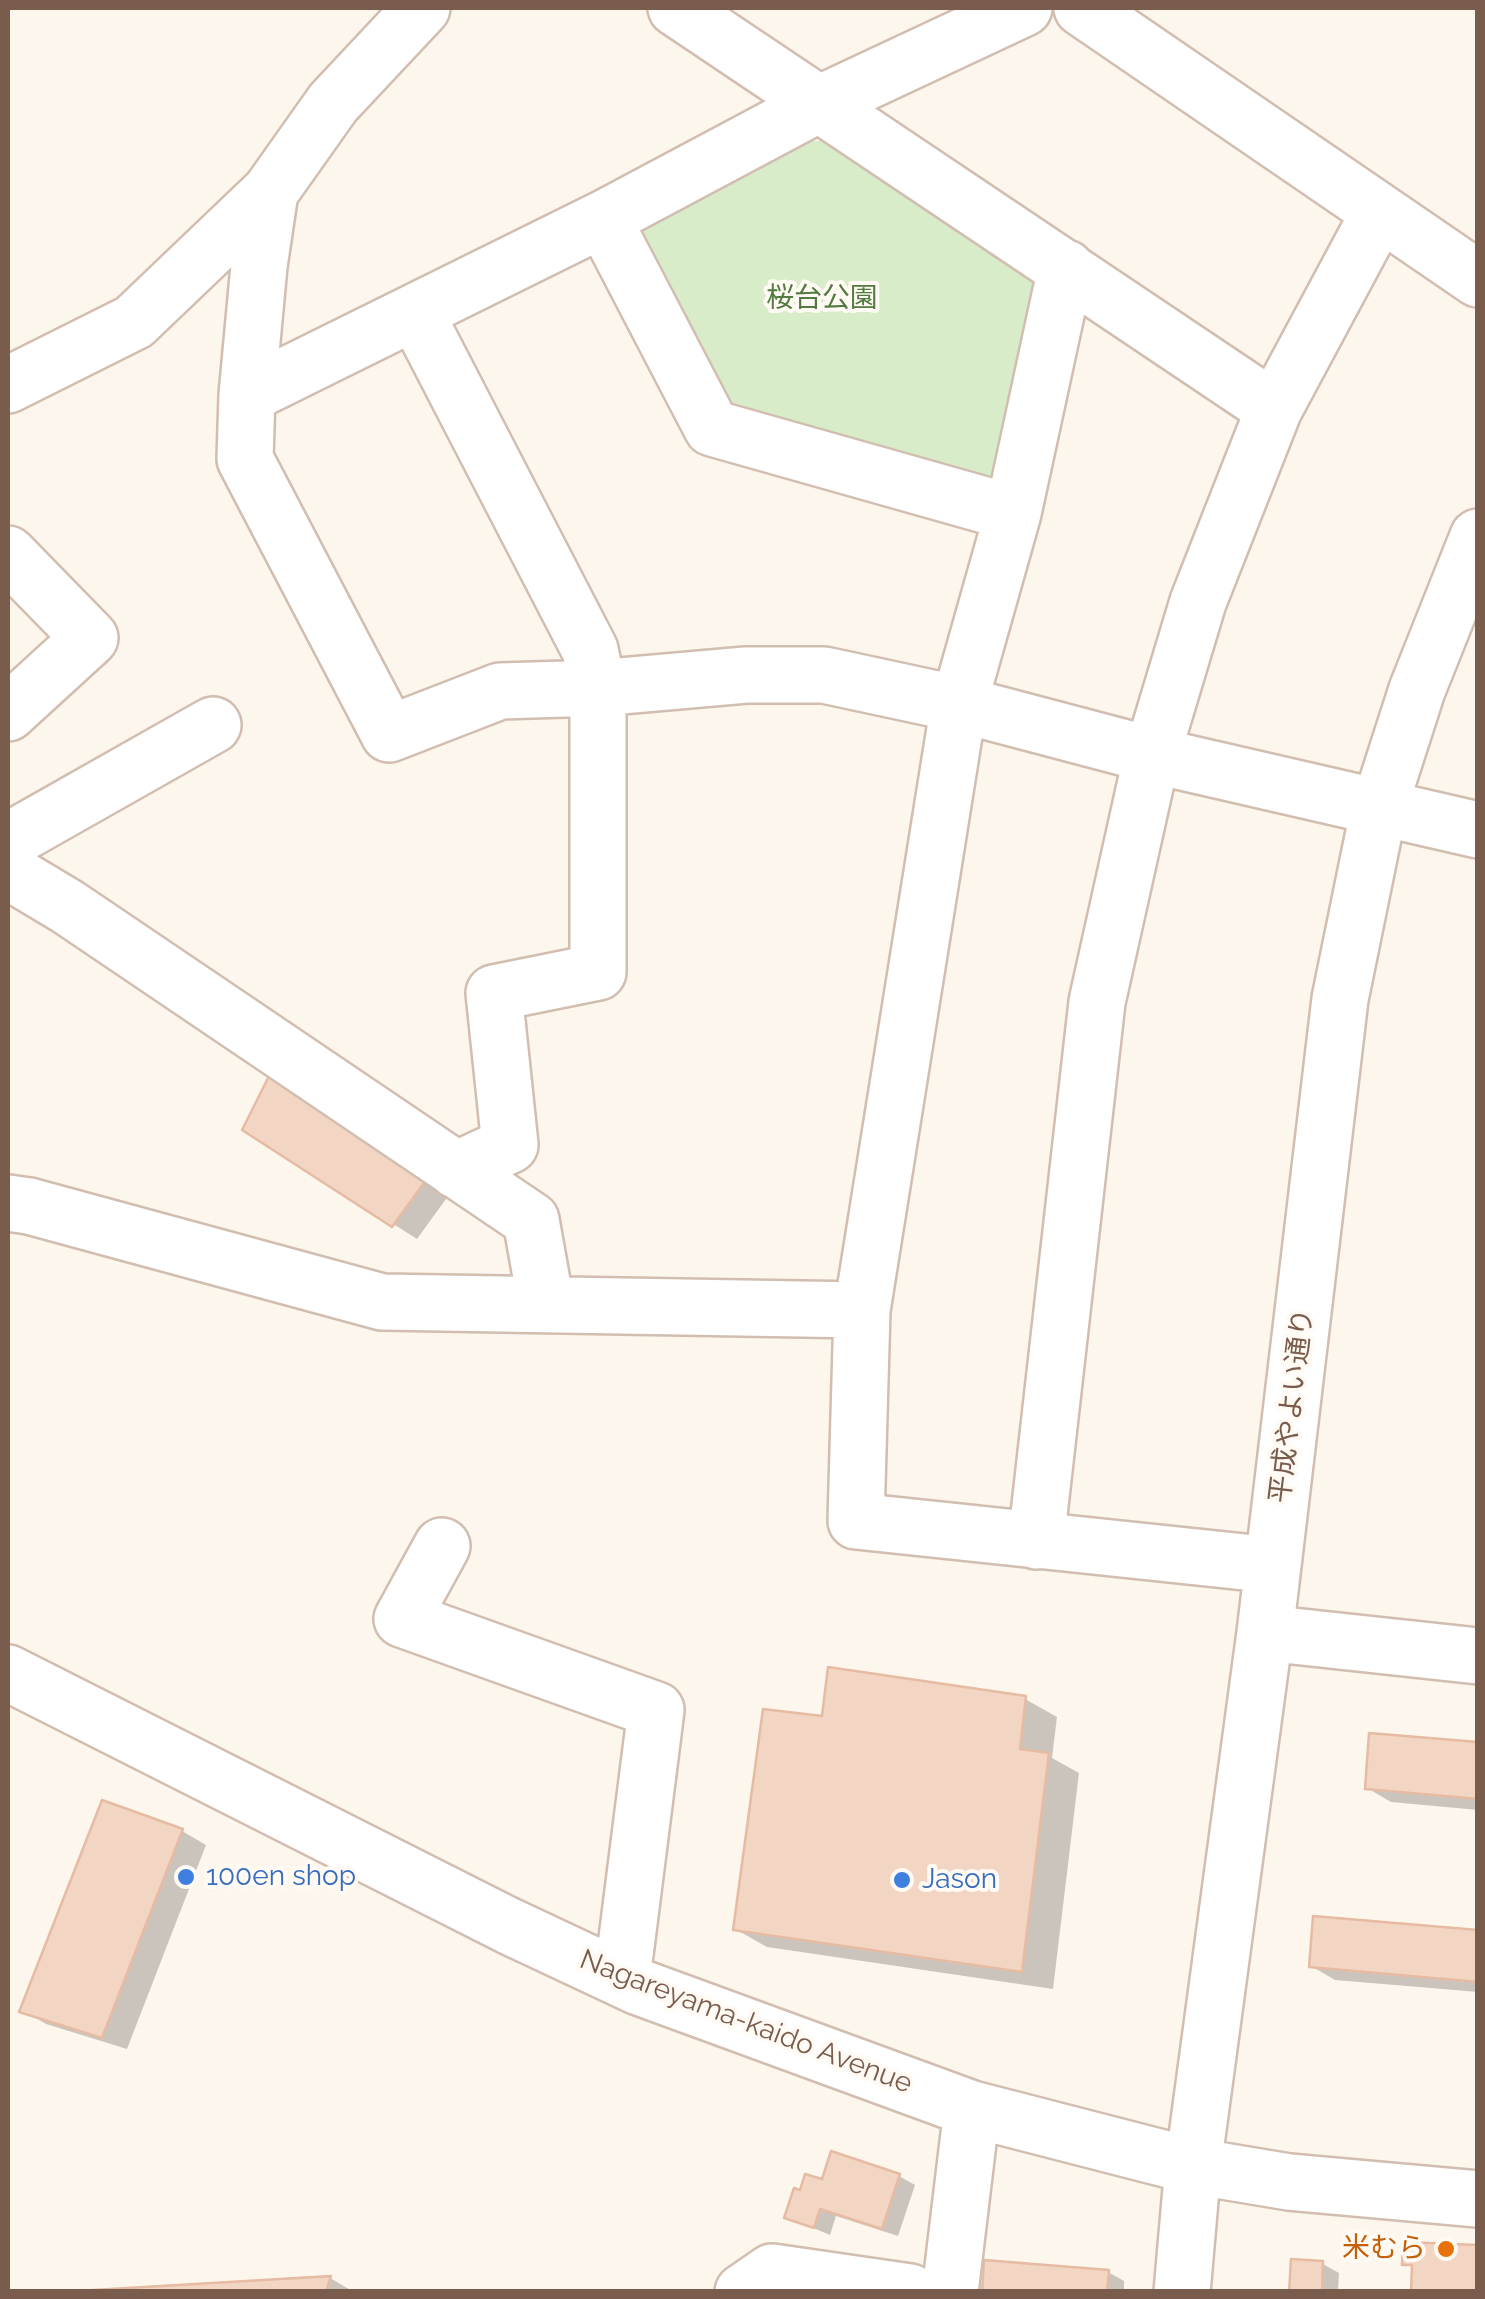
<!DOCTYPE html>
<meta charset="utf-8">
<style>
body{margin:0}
#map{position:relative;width:1485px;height:2299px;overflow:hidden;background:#fdf6ec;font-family:Raleway,sans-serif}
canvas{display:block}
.frame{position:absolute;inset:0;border:10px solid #7a5c4d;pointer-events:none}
</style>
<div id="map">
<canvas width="1485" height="2299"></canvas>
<div class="frame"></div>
</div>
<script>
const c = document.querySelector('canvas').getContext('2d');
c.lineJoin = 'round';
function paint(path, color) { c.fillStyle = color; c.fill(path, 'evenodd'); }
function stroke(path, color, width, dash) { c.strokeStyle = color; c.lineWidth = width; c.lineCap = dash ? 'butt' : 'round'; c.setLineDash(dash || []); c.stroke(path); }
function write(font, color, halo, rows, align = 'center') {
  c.font = font + ' Raleway,"Noto Sans JP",sans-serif'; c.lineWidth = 8; c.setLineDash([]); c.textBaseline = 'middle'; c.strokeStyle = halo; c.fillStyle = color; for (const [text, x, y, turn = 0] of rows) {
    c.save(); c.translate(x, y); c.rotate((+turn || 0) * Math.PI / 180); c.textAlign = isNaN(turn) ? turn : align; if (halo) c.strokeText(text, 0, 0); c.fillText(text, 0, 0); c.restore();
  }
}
const green = new Path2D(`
 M839 140 1046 275 1000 477 984 488 722 422 622 224 790 142Z`);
const shadow = new Path2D(`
 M245 1130 454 1188 417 1239Z
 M1025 1699 1057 1717 1052 1758 1079 1773 1053 1989 767 1947 735 1929 824 1718Z
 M1478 1745V1810L1391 1802 1367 1788Z
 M182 1831 206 1845 127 2049 46 2024 22 2010Z
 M1478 1933V1992L1335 1980 1311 1966Z
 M899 2176 915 2185 898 2236 836 2216 830 2235 787 2217 801 2193Z
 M1323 2264 1339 2273 1338 2292H1292Z
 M1108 2272 1124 2281V2292H984Z
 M330 2278 354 2292H105Z`);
const building = new Path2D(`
 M271 1072 432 1172 392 1227 242 1130Z
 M828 1667 1026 1696 1020 1749 1049 1753 1022 1972 733 1930 763 1709 822 1716Z
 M1369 1733 1478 1742V1799L1365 1789Z
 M102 1800 183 1829 102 2038 19 2012Z
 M1313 1916 1478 1930V1982L1309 1967Z
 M831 2151 900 2174 882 2229 820 2209 814 2228 784 2218 794 2188 800 2190 805 2174 822 2179Z
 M1403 2242 1478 2245V2292H1411L1412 2265H1402Z
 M1291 2259 1323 2261 1322 2292H1289Z
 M984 2260 1109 2270 1107 2292H982Z
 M331 2276 326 2292H76V2291Z`);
const minor = new Path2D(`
 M422 8 333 103 270 192 259 266 247 395 245 459 389 734 500 691 598 688 746 675H824L959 704 1152 755 1478 830
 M676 8 1274 409
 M1082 8 1478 279
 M603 219 712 428 1013 513
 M1066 268 1013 513 959 704 862 1310 856 1521 1273 1565
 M415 312 590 650 598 688V972L494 993 510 1145 456 1170
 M8 385 134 322 270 192
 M247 395 603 219 819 104 1024 8
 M8 554 90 638 8 713
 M8 841 213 725
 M8 871 68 907 531 1220 546 1304
 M8 1203 29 1206 382 1302 862 1310
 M1036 1541 1097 1002 1152 755 1198 602 1274 409 1379 213
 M442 1546 402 1619 656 1710 622 1978
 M1265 1633 1478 1656
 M8 1673 509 1926 639 1987 972 2109 1193 2166 1289 2182 1478 2199
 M743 2292 772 2272 910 2292
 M950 2292 972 2109
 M1182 2292 1193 2166 1265 1633 1340 999 1379 808 1417 690 1478 537`);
const markers = [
 [186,1877,10,"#3f7fe0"],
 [902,1880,10,"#3f7fe0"],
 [1446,2249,10,"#e8710a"]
];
const parkNames = [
 ["桜台公園",822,299]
];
const streetNames = [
 ["平成やよい通り",1292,1406,-83],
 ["Nagareyama-kaido Avenue",746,2022,21]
];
const shopNames = [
 ["100en shop",206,1877],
 ["Jason",922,1880]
];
const foodNames = [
 ["米むら",1426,2249]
];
paint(green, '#d8ecc9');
paint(shadow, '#0003');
paint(building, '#f3d5c3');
stroke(building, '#e6bba3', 2.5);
stroke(minor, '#d1beb0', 60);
stroke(minor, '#fff', 55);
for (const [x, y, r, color] of markers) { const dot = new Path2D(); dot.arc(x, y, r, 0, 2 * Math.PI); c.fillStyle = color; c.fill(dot); stroke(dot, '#fffaf3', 4); }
write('28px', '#537a41', '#fffaf3', parkNames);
write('28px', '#7a5c4d', '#fffaf3', streetNames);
write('28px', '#366cbe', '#fffaf3', shopNames, 'left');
write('28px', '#c56008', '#fffaf3', foodNames, 'right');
</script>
